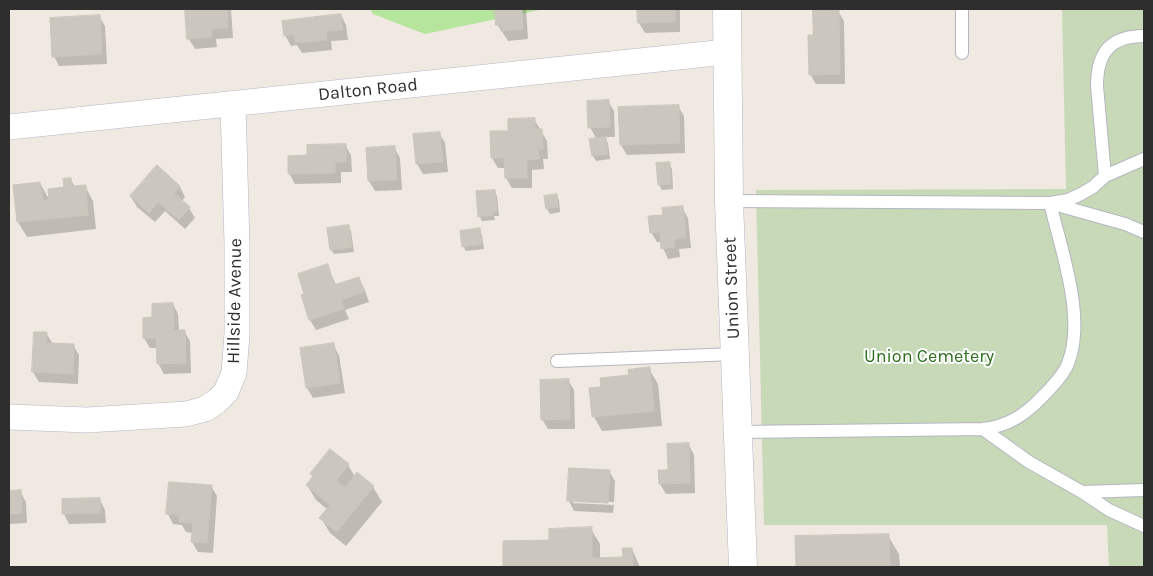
<!DOCTYPE html>
<style>
body{margin:0}
#map{position:relative;width:1153px;height:576px;overflow:hidden;background:#efe9e1;font-family:Karla,sans-serif}
canvas{display:block}
.frame{position:absolute;inset:0;border:10px solid #2e2e2e;pointer-events:none}
</style>
<div id="map">
<canvas width="1153" height="576"></canvas>
<div class="frame"></div>
</div>
<script>
const c = document.querySelector('canvas').getContext('2d');
c.lineJoin = 'round';
function paint(path, color) { c.fillStyle = color; c.fill(path, 'evenodd'); }
function stroke(path, color, width, dash) { c.strokeStyle = color; c.lineWidth = width; c.lineCap = dash ? 'butt' : 'round'; c.setLineDash(dash || []); c.stroke(path); }
function write(font, color, halo, rows, align = 'center') {
  c.font = font + ' Karla,sans-serif'; c.lineWidth = 4; c.setLineDash([]); c.textBaseline = 'middle'; c.strokeStyle = halo; c.fillStyle = color; for (const [text, x, y, turn = 0] of rows) {
    c.save(); c.translate(x, y); c.rotate((+turn || 0) * Math.PI / 180); c.textAlign = isNaN(turn) ? turn : align; if (halo) c.strokeText(text, 0, 0); c.fillText(text, 0, 0); c.restore();
  }
}
const green = new Path2D(`
 M370 9H544L425 34 373 14Z`);
const cemetery = new Path2D(`
 M1062 9H1144V567H1109L1107 525H764L756 190 1066 189Z`);
const shadow = new Path2D(`
 M186 9H231L233 38 216 39 217 47 195 49 189 39Z
 M496 9H526L528 39 508 41 497 24Z
 M639 9H680V32L645 33 639 23Z
 M838 11 844 21 845 84H816L810 74 814 36Z
 M341 15 346 25 348 40 331 41 332 50 302 53 297 45 291 46 285 35Z
 M99 16 105 26 107 64 59 66 54 56Z
 M608 101 614 111 615 137H604L608 143 610 159 596 161 593 156 591 140H597L590 127Z
 M678 106 684 116 685 153 627 155 621 145Z
 M534 119 547 141 548 159H543L544 169 532 170V188H512L506 178 505 168H498L492 158 510 132Z
 M439 133 445 143 448 172 423 174 417 164Z
 M345 145 351 155 352 172H341V183L295 184 289 173 308 157Z
 M394 147 400 158 402 190 375 191 369 181Z
 M669 164 672 169 673 189 662 190 659 185Z
 M157 167 180 187 185 197 182 201 189 208 195 218 185 229 165 211 155 222 137 207 131 197Z
 M71 180 75 187 85 186 93 201 96 229 27 237 18 222 40 183 51 203 66 188Z
 M494 191 497 196 499 216H494L495 220 482 221 480 217Z
 M556 196 559 200 560 212 550 214 547 209Z
 M682 208 688 218 691 248 679 249 680 257 668 259 663 248 662 242H657L651 232 664 216Z
 M348 226 351 231 354 252 334 254 331 250Z
 M479 230 482 235 484 249 466 251 463 246Z
 M327 265 336 285 358 278 364 288 369 302 345 310 349 319 316 330 310 320 302 296 306 294Z
 M173 304 178 314 179 331H184L190 341 191 373 164 374 158 363V348H150L144 338 153 318Z
 M46 333 53 344 73 345 79 355 78 384 39 382 33 372Z
 M333 345 339 355 345 393 313 398 307 388Z
 M649 369 658 384 662 426 602 431 594 417 603 388Z
 M568 380 574 390 575 429H548L542 419Z
 M689 445 694 455 695 493 666 494 660 484Z
 M330 451 348 465 355 477 357 474 373 487 382 502 346 546 330 533 321 518 328 510 316 500 307 485 314 478 312 474Z
 M609 471 615 481 614 502 573 500V503L614 505 613 513 574 511 569 501Z
 M211 486 217 496 213 553 198 552 192 542 193 533 186 532 182 525 173 524 168 514Z
 M20 491 26 502 27 523 9 524V497Z
 M100 500 105 510 106 523 69 524 64 514 63 501Z
 M591 529 600 544V559L624 558 632 549 640 567H505L504 543 550 541Z
 M888 536 899 554 900 567H797V537Z`);
const building = new Path2D(`
 M185 9H227L228 28 211 29 212 37 187 39Z
 M495 9H522L523 29 501 31V25H496Z
 M637 9H675V22L638 23Z
 M813 10H839L840 74 809 75 808 35H813Z
 M341 14 343 30 326 31 327 40 295 43 294 34 284 36 282 21Z
 M100 15 102 54 52 57 50 18Z
 M609 100 610 127 588 128 587 101Z
 M679 105 680 143 620 145 618 107Z
 M535 118V129H542L543 149H538L539 159 527 160V178H505L504 158H491L490 131H508V119Z
 M440 132 443 162 416 164 413 134Z
 M606 137 608 154 592 156 589 139Z
 M346 144V162H335V173L288 174V156L307 155V145Z
 M395 146 397 180 368 181 366 148Z
 M670 162 671 184 658 185 656 163Z
 M157 165 180 186 174 193 190 207 179 220 158 202 149 213 130 196Z
 M71 178 72 186 86 185 88 215 17 222 13 185 40 182 43 200H49L48 189 64 187 63 179Z
 M495 190 497 211 493 212V215L478 217 476 191Z
 M557 194 558 207 546 209 544 196Z
 M683 206 686 238 674 239 675 247 661 249 660 232 650 233 648 216 663 215 662 208Z
 M349 225 352 247 330 250 327 228Z
 M480 228 482 244 462 247 460 231Z
 M328 264 334 285 359 277 364 292 341 300 344 309 309 320 301 295 304 294 298 274Z
 M173 303 174 330H185L186 363 157 364 156 338H143V318L152 317V304Z
 M34 332H47L46 343 74 344 73 374 32 372Z
 M334 343 340 383 306 388 300 348Z
 M650 367 654 411 592 417 589 388 601 387 600 378 629 375 628 370Z
 M569 379 570 419 541 420 540 380Z
 M689 443 690 483 659 484 658 470H668L667 444Z
 M330 449 349 464 336 481 345 488 357 472 374 486 337 532 319 518 330 505 306 485 313 476 310 474Z
 M569 468 610 470 608 503 567 501Z
 M169 482 212 485 207 543 191 542 193 523 179 522V515L166 514Z
 M21 490 22 513 9 514V491Z
 M100 498 101 513 62 514V499Z
 M592 527V558L623 557 622 548H632L633 567H503V541L549 540V529Z
 M889 534 890 567H796L795 536Z`);
const lane = new Path2D(`
 M962 53V9
 M1105 176 1097 86C1097 53 1110 36 1144 36
 M729 201 1050 203 1125 224 1144 232
 M557 361 735 354
 M983 429 1029 462 1082 492 1109 510 1144 526
 M738 432 983 429C1008 426 1025 415 1042 397 1051 388 1060 379 1066 368 1088 322 1061 250 1050 203L1068 200 1081 194 1093 187 1105 176 1144 159
 M1082 492 1144 490`);
const street = new Path2D(`
 M9 127 726 52
 M9 417 87 420 186 414 205 409 217 401 226 392 234 373 237 334V244L233 105`);
const secondary = new Path2D(`
 M727 9 729 201 743 567`);
const streetNames = [
 ["Dalton Road",368,90,-6],
 ["Union Street",732,288,-92],
 ["Hillside Avenue",235,301,-89]
];
const parkNames = [
 ["Union Cemetery",929,357]
];
paint(green, '#b6e59e');
paint(cemetery, '#c8d9b8');
paint(shadow, '#0003');
paint(building, '#cbc7bf');
stroke(building, '#cbc5ba', 1);
stroke(lane, '#b4b7c1', 14);
stroke(street, '#b4b7c1', 26);
stroke(secondary, '#b4b7c1', 29);
stroke(lane, '#fff', 12);
stroke(street, '#fff', 25);
stroke(secondary, '#fff', 28);
write('18px', '#2e2e2e', '#fff', streetNames);
write('18px', '#2c6e1b', '#fff', parkNames);
</script>
